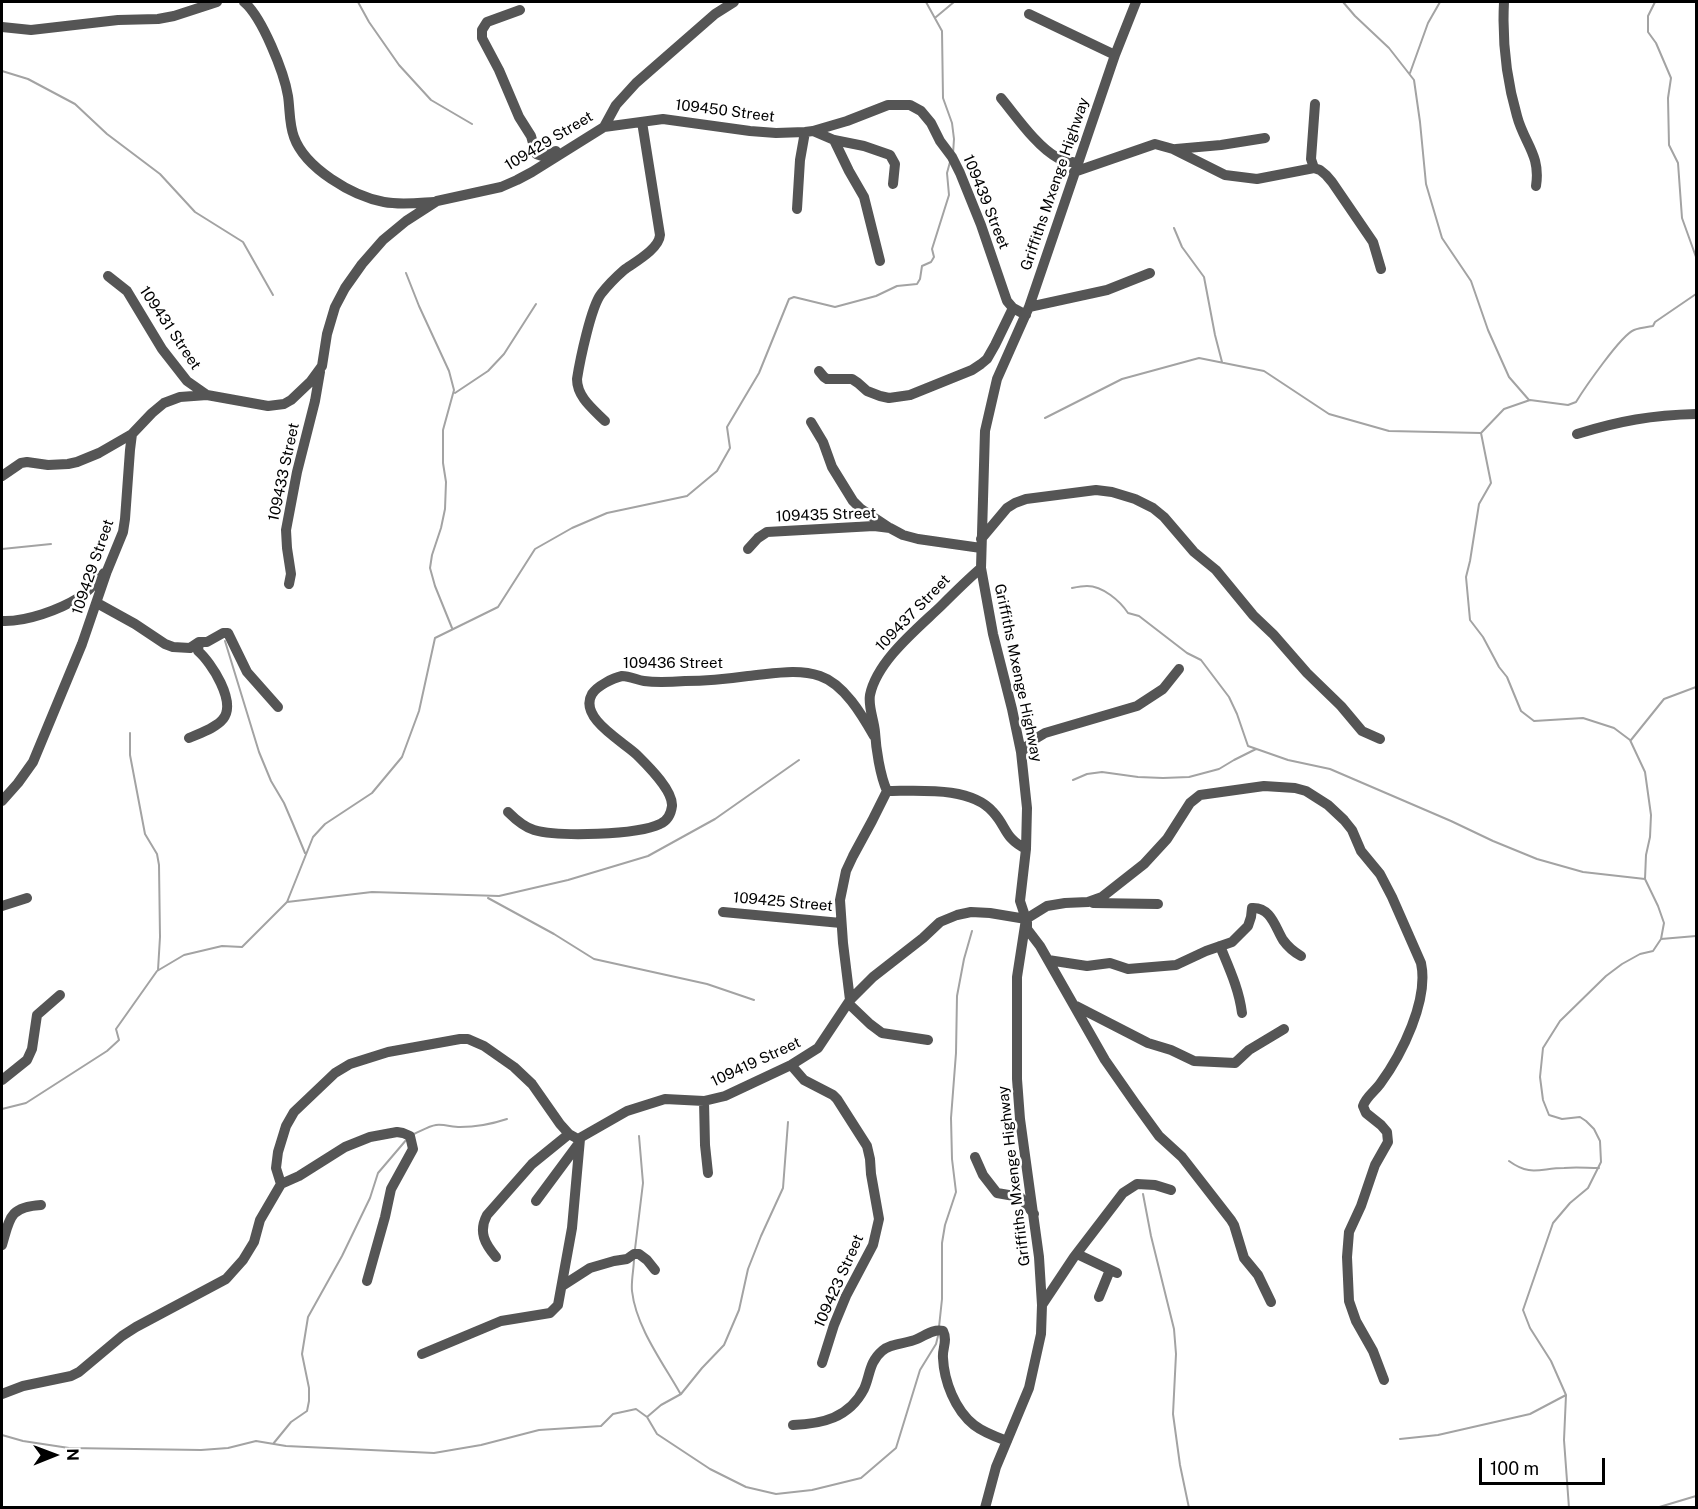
<!DOCTYPE html>
<style>
body{margin:0}
#map{position:relative;width:1698px;height:1509px;overflow:hidden;background:#fff;font-family:"Public Sans",sans-serif}
canvas{display:block}
.frame{position:absolute;inset:0;border:3px solid #000;pointer-events:none}
.north{position:absolute;left:24px;top:1425px;width:60px;height:60px;-webkit-text-stroke:4px #fff;paint-order:stroke;rotate:89deg;font-size:16px;font-weight:700;line-height:24px;text-align:center;color:#000}
.north::after{content:'';display:block;margin:auto;width:21px;height:27px;background:#000;clip-path:polygon(50% 0,100% 100%,50% 72%,0 100%)}
.scale{position:absolute;left:1479px;top:1458px;width:126px;height:27px;box-sizing:border-box;border:3px solid #000;border-top:0;padding-left:8px;font-size:18px;line-height:21px;white-space:nowrap;color:#000;-webkit-text-stroke:4px #fff;paint-order:stroke}
</style>
<div id="map">
<canvas width="1698" height="1509"></canvas>
<div class="frame"></div>
<div class="north">N</div>
<div class="scale">100 m</div>
</div>
<script>
const c = document.querySelector('canvas').getContext('2d');
c.lineJoin = 'round';
function stroke(path, color, width, dash) { c.strokeStyle = color; c.lineWidth = width; c.lineCap = dash ? 'butt' : 'round'; c.setLineDash(dash || []); c.stroke(path); }
function write(font, color, halo, rows, align = 'center') {
  c.font = font + ' "Public Sans",sans-serif'; c.lineWidth = 5; c.setLineDash([]); c.textBaseline = 'middle'; c.strokeStyle = halo; c.fillStyle = color; for (const [text, x, y, turn = 0] of rows) {
    c.save(); c.translate(x, y); c.rotate((+turn || 0) * Math.PI / 180); c.textAlign = isNaN(turn) ? turn : align; if (halo) c.strokeText(text, 0, 0); c.fillText(text, 0, 0); c.restore();
  }
}
const stream = new Path2D(`
 M358 2 369 22 399 65 431 100 472 124
 M926 2 942 31 943 98 952 123 954 139 953 154
 M1343 2 1355 16 1389 48 1414 80 1420 122 1426 184 1442 238 1471 281 1488 330 1509 377 1529 400
 M1655 2 1648 16V32L1656 43 1671 78 1668 98 1669 145 1678 163 1682 218 1696 257
 M936 17 954 2
 M2 71 28 79 75 104 107 134 160 174 195 212 243 242 273 295
 M1410 73 1428 23 1440 2
 M1174 228 1182 247 1204 277 1215 335 1222 362
 M406 273 419 306 449 371 454 390 443 430V463L446 482 445 509 441 528 432 555 430 568 435 586 452 628
 M455 393 488 371 504 354 536 304
 M1045 418 1122 379 1199 358 1264 371 1329 414 1389 431 1481 433
 M2 549 51 544
 M1072 588C1077 587 1082 586 1087 586 1103 586 1120 601 1128 613L1139 616 1187 653 1201 660 1229 697 1237 714 1248 746 1288 760 1330 769 1451 821 1493 841 1537 859 1583 872 1645 879
 M225 641 259 752 271 781 284 803 293 824 305 853
 M130 733V755L145 834 157 854 159 865 160 937 158 970
 M1631 740 1664 699 1696 687
 M1073 780 1087 774 1102 772 1138 777 1163 778 1189 777 1219 769 1234 760 1256 749
 M488 898 554 934 594 959 707 984 754 1000
 M287 902 372 892 499 896 568 880 648 856 715 819 799 760
 M1661 939 1696 936
 M2 1109 26 1103 107 1051 119 1040 116 1029 157 971 184 955 222 946 242 947 287 902 313 837 325 824 372 793 402 757 419 711 435 638 498 607 535 549 572 528 607 513 687 496 717 471 730 448 727 427 759 373 789 299 794 297 835 307 876 296 897 286 917 284 920 279 922 266 931 262 934 257 932 249 949 195 947 173 950 162
 M414 1134C421 1131 429 1126 436 1125 444 1124 452 1127 460 1127 476 1127 492 1124 507 1119
 M1509 1161C1531 1177 1540 1168 1564 1168 1576 1167 1587 1168 1599 1168
 M1143 1194 1151 1236 1174 1329 1176 1354 1173 1414 1180 1465 1189 1508
 M635 1249 643 1183 639 1136
 M634 1258C634 1269 631 1280 632 1291 636 1327 663 1363 680 1393
 M939 1327 942 1299V1243L945 1225 956 1192 952 1159 951 1118 956 1053 957 996 964 959 972 931
 M647 1417 661 1405 681 1394 702 1368 724 1345 739 1310 748 1269 761 1236 783 1188 788 1122
 M2 1435 23 1441 69 1448 201 1450 228 1448 256 1441 286 1446 434 1453 481 1445 539 1430 601 1426 613 1414 636 1409 647 1417 657 1434 710 1469 746 1487 776 1494 812 1490 861 1478 896 1448 920 1370 936 1344 938 1336
 M1400 1439 1438 1435 1530 1414 1566 1395
 M273 1444 291 1422 307 1411 309 1401V1388L302 1354 308 1317 342 1256 370 1198 378 1173 407 1139
 M1569 1508 1564 1440 1566 1395 1551 1361 1530 1328 1523 1310 1553 1223 1570 1203 1588 1188 1601 1162 1600 1141 1594 1129 1586 1121 1580 1117 1562 1119 1549 1115 1543 1100 1540 1077 1543 1048 1560 1021 1606 976 1622 964 1640 954 1653 951 1661 939 1664 923 1658 906 1645 879 1646 855 1650 837 1651 815 1645 772 1630 740 1614 728 1583 718 1534 721 1521 711 1507 677 1499 667 1483 637 1470 620 1466 577 1470 561 1479 504 1491 483 1481 433 1504 409 1530 400 1568 405 1576 402C1584 389 1621 335 1634 330 1639 328 1647 327 1653 326L1655 322 1696 294
 M1656 1508 1696 1496`);
const minor = new Path2D(`
 M244 2C262 17 284 72 288 96 290 109 289 124 294 137 305 168 352 196 384 202 400 205 417 203 434 202
 M1504 2C1502 41 1506 78 1517 116 1524 143 1541 155 1536 186
 M520 10 487 22 482 30V38L499 70 519 117 531 136 536 154 542 156 556 151
 M1029 14 1115 55
 M2 27 31 30 118 20 158 19 174 16 217 2
 M1001 98C1016 116 1037 147 1058 158 1064 161 1071 162 1077 163
 M604 127 663 119 750 131 776 133 805 132 813 131 847 121 888 105H910L921 111 931 123 940 141 952 157 960 173 981 225 1007 301 1013 308 1026 315
 M813 131 834 140 864 146 890 155 895 164 893 184
 M834 140 849 171 864 197 880 261
 M1176 149 1221 145 1265 138
 M1314 168 1311 159 1315 104
 M1074 172 1155 144 1173 149 1225 175 1257 179 1314 168 1320 170 1326 175 1332 182 1373 242 1381 269
 M797 209 800 160 805 132
 M108 276 127 291 162 349 187 381 207 395
 M1029 307 1107 290 1150 273
 M819 371 824 377 827 379H852L858 383 867 391 880 396 889 398 910 395 972 370 981 364 987 359 995 345 1013 308
 M605 421C593 409 577 397 577 379 580 360 591 307 601 294 608 285 616 277 624 270 635 262 659 249 660 235L642 122
 M811 422 823 442 832 467 853 501 861 509 888 527
 M1577 434C1619 421 1652 415 1696 414
 M2 476 21 463 27 462 48 465 68 464 77 462 99 453 132 434
 M981 539 1007 508 1015 503 1026 499 1096 490 1112 492 1135 499 1153 508 1164 517 1194 552 1216 570 1253 615 1273 634 1307 673 1341 706 1362 731 1380 739
 M748 549 758 538 767 532 874 526 890 528 903 535 918 539 981 548
 M289 584 291 574 287 548 286 530 297 472 315 401 320 372
 M97 603 135 624 165 644 173 647 190 648 199 642H207L223 633H228L247 672 278 707
 M2 621C26 622 59 610 80 597 89 591 97 581 104 573
 M189 738C200 733 216 728 223 719 237 702 211 662 198 651L199 642
 M1021 752 1035 739 1045 733 1137 706 1163 689 1179 669
 M887 791C918 791 971 786 993 812 1007 827 1004 838 1026 849
 M2 801 18 783 33 762 82 644 107 571 123 532 125 519 130 450 132 434 152 413 164 403 180 397 207 395 268 406 284 404 291 400 311 381 322 366 327 334 335 307 345 288 362 264 383 240 406 221 437 201 501 187 517 180 532 172 604 127 616 105 636 83 715 14 734 2
 M508 812C516 820 524 827 534 830 559 837 637 835 660 824 667 821 671 814 672 806 673 790 648 766 637 755 624 742 578 718 592 694 597 686 613 678 622 676 630 676 637 680 644 681 658 683 672 682 685 681 706 681 727 679 748 676 772 674 797 668 820 676 844 684 862 715 874 736
 M1093 903 1158 904
 M2 906 27 898
 M723 912 841 923
 M1027 922V929L1040 946 1105 1060 1135 1103 1159 1136 1182 1157 1231 1220 1234 1225 1244 1258 1258 1275 1271 1302
 M1220 946C1229 968 1239 989 1242 1013
 M1048 960 1087 966 1110 963 1128 969 1176 965 1206 951 1232 942 1248 926 1251 917 1252 908C1271 907 1275 927 1283 940 1288 947 1294 952 1301 956
 M850 1000 873 977 923 938 940 922 957 915 971 912 990 913 1026 919 1047 906 1065 903 1088 902 1102 897 1144 864 1167 839 1190 803 1200 795 1264 786 1295 788 1306 791 1328 805 1344 820 1352 830 1361 851 1380 874 1392 897 1421 963C1429 1000 1402 1054 1380 1084 1374 1092 1366 1097 1363 1106L1366 1113 1381 1125 1387 1132 1388 1142 1375 1165 1361 1206 1349 1232 1347 1257 1349 1301 1356 1321 1373 1351 1384 1380
 M848 1003 870 1024 882 1033 928 1040
 M1076 1006 1148 1043 1171 1050 1194 1061 1235 1063 1249 1050 1284 1029
 M791 1065 804 1080 833 1095 837 1099 867 1146 870 1159 871 1174 879 1219 873 1245 846 1296 834 1325 822 1363
 M2 1080 27 1060 32 1049 37 1015 60 995
 M704 1101 705 1145 708 1173
 M975 1157 983 1175 997 1193 1020 1197 1034 1214
 M281 1184 299 1176 345 1147 370 1137 397 1132 403 1133 410 1136 413 1149 391 1189 385 1217 367 1281
 M536 1201 579 1143
 M2 1245C10 1218 9 1207 41 1205
 M1077 1254 1117 1273
 M496 1257C485 1244 478 1232 487 1215L532 1164 569 1134
 M562 1286 590 1268 614 1261 627 1259 634 1254H639L647 1260 655 1270
 M1099 1297 1110 1270
 M1042 1305 1074 1257 1123 1193 1137 1184 1155 1185 1171 1190
 M422 1354 501 1321 550 1313 558 1305 572 1228 580 1139
 M2 1394 23 1386 71 1376 79 1372 122 1336 136 1327 226 1279 243 1260 254 1242 260 1220 281 1184 276 1168 278 1152 286 1126 294 1112 335 1073 350 1064 388 1052 460 1039H468L484 1046 514 1067 532 1084 560 1124 569 1134 578 1139 627 1111 665 1099 704 1101 725 1096 791 1065 818 1048 850 1000 843 943 840 900 846 871 853 856 872 821 887 791C880 775 876 749 875 732 874 720 868 707 870 695 877 661 917 629 941 606 954 593 967 580 981 568
 M793 1425C822 1424 849 1418 864 1389 870 1376 869 1362 882 1351 891 1343 906 1344 917 1339 926 1335 933 1329 943 1331 948 1341 942 1348 943 1358 944 1381 955 1410 974 1425 983 1432 996 1437 1007 1441
 M985 1508 996 1467 1029 1388 1041 1334 1042 1305 1039 1257 1020 1119 1017 1079V977L1026 919 1020 901 1026 849 1027 808 1021 752 1012 709 993 634 981 568 985 431 997 379 1029 307 1115 55 1136 2`);
const streetNames = [
 ["109450 Street",725,111,7],
 ["109429 Street",549,141,-31],
 ["Griffiths Mxenge Highway",1055,184,-71],
 ["109439 Street",986,202,68],
 ["109431 Street",170,328,56],
 ["109433 Street",284,472,-78],
 ["109435 Street",826,515,-2],
 ["109429 Street",93,567,-71],
 ["109437 Street",913,613,-46],
 ["109436 Street",673,663],
 ["Griffiths Mxenge Highway",1018,673,78],
 ["109425 Street",783,902,5],
 ["109419 Street",756,1062,-25],
 ["Griffiths Mxenge Highway",1014,1176,-97],
 ["109423 Street",839,1281,-66]
];
stroke(stream, '#a3a3a3', 2);
stroke(minor, '#555', 10);
write('15px', '#000', '#fff', streetNames);
</script>
